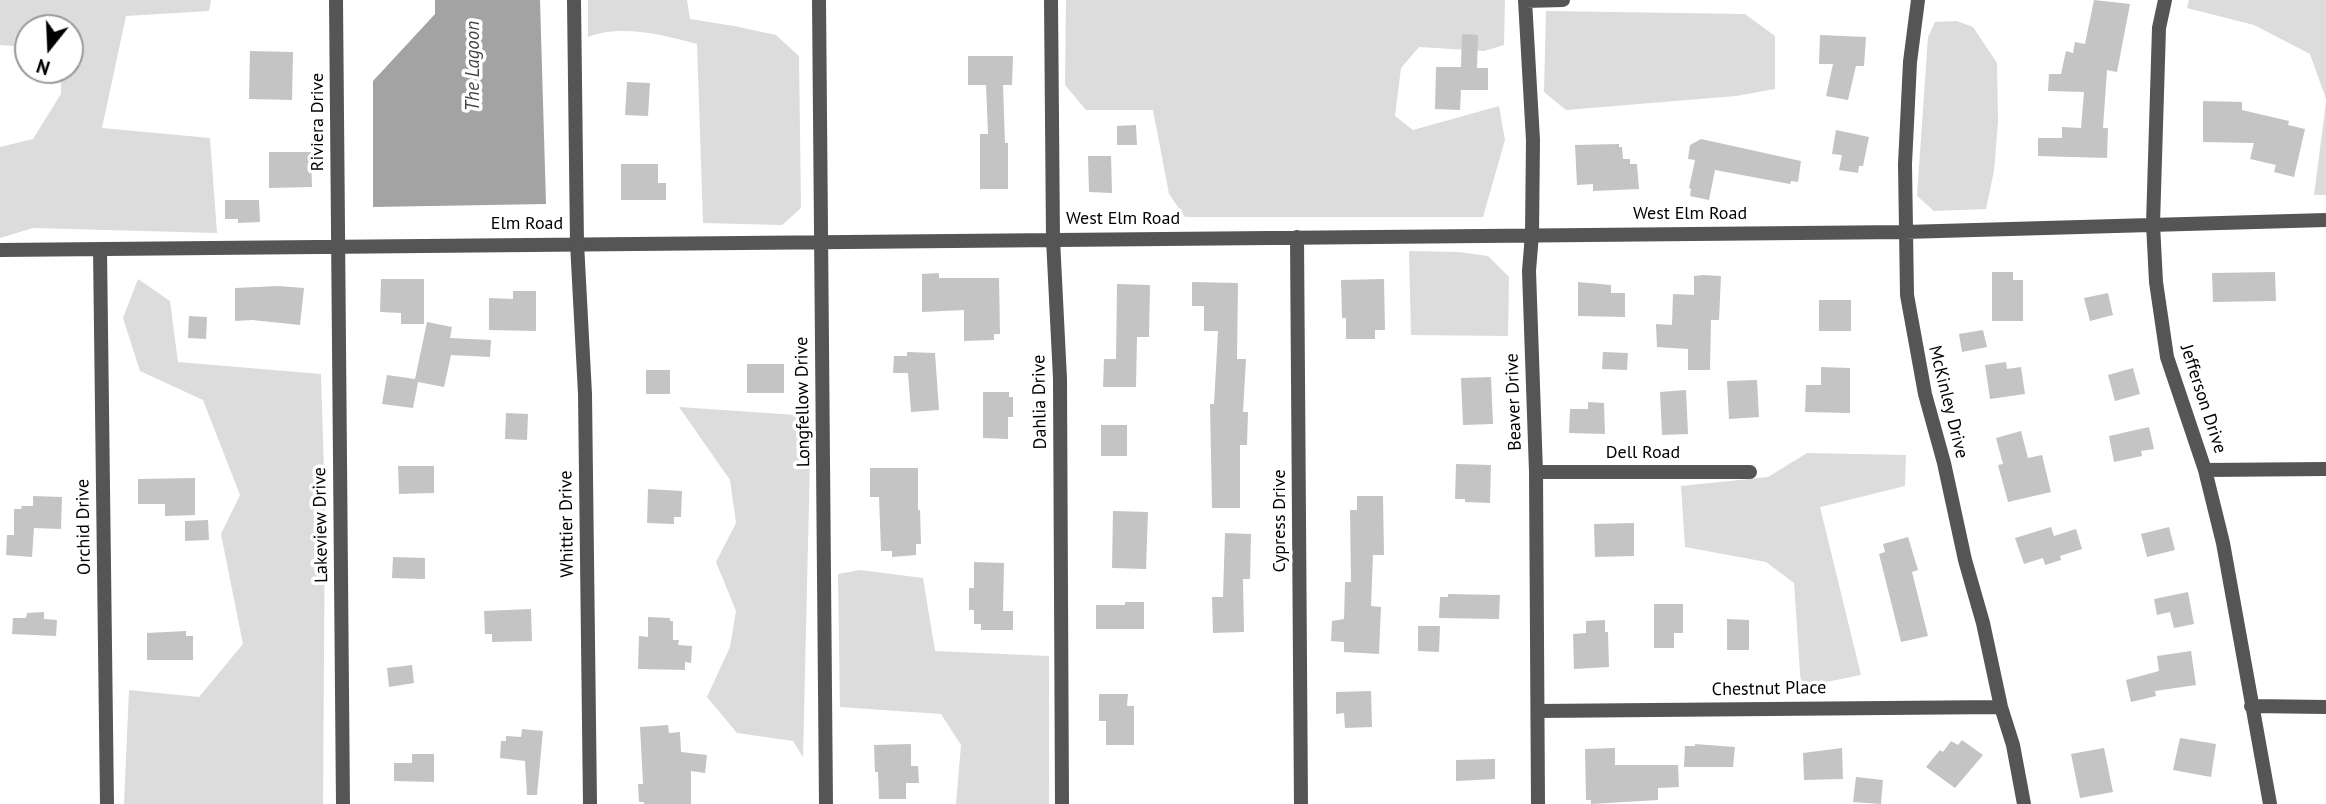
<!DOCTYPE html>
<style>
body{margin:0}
#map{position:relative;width:2326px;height:804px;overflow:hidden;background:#fff;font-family:"PT Sans",sans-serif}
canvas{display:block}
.north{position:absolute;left:14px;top:14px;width:70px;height:70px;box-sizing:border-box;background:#fff;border:2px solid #999;border-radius:50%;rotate:198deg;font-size:19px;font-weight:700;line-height:28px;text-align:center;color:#000}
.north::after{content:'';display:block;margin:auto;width:24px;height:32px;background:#000;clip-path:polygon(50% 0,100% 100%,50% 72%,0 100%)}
</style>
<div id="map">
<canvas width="2326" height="804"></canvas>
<div class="north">N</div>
</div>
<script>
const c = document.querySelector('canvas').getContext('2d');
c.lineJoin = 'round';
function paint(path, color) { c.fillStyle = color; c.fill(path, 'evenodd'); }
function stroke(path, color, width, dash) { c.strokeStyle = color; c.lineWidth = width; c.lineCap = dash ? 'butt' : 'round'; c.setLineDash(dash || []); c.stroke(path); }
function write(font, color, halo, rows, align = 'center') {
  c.font = font + ' "PT Sans",sans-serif'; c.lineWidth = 7; c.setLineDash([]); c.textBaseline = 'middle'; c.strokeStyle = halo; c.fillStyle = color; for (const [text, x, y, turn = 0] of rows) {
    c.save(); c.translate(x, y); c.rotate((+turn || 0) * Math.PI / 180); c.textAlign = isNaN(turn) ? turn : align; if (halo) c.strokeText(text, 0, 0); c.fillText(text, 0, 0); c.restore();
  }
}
const green = new Path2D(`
 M0 0H211L209 11 126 16 102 128 210 138 217 233 33 228 0 238V147L33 139 61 94V70H70V28H28V47L0 45Z
 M588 0H687L690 19 734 26 776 35 799 56 801 208 782 225 703 223 697 44C664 35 621 24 588 37Z
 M1066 0H1505L1504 45 1484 51 1419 47 1401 68 1395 116 1413 130 1499 106 1505 140 1483 217H1185L1169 194 1153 110H1086L1065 85Z
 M2189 0H2326V99L2310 54 2254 25 2187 8Z
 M1546 11 1745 14 1775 36V89L1736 96 1566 110 1544 92Z
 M1957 21 1973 27 1997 63 1998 122 1994 171 1986 209 1934 211 1917 196 1928 37 1935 22Z
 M2326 102V195H2314Z
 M1409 251 1459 252 1488 256 1509 277 1508 336 1411 335Z
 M138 279 170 301 178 362 321 374 325 506 323 804H124L129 690 199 697 243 644 221 534 240 495 203 400 140 371 123 318Z
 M679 407 811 416 803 757 793 741 737 733 707 697 730 647 736 611 716 562 736 523 730 480Z
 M1807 453 1906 455 1905 486 1820 507 1861 675 1801 687 1794 583 1766 562 1685 547 1681 486 1768 477Z
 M860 570 923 578 935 651 1049 656V804H956L961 745 941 714 840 707 838 574Z`);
const water = new Path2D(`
 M435 0H540L546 204 373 207V81L435 14Z`);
const building = new Path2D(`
 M2094 0 2130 4 2117 72 2107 70 2103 128H2108L2107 158 2038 156V138H2062V127L2081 128 2084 92 2048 91 2049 74H2061L2066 51 2073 53 2075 42 2085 44Z
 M1462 34 1478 35 1477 68H1488V90H1461L1460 110 1435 109 1436 67H1461Z
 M1820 35 1866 37 1864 66H1856L1848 100 1826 96 1833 64H1819Z
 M250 51 293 52 292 100 249 99Z
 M968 56H1013L1012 85H1003L1005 143H1008V189H980V134H988L986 85H968Z
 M627 82 650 83 648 116 625 115Z
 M2203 101 2242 102V110L2289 121 2288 125 2305 129 2294 177 2274 172 2276 165 2250 159 2254 143 2203 142Z
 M1136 125 1137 145H1117V126Z
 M1836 130 1869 137 1863 166H1859L1858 173 1839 170 1842 155 1832 154Z
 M1701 139 1801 161 1798 182 1791 181 1790 184 1715 170 1709 200 1690 196 1691 189 1689 188 1695 160 1688 159 1690 145Z
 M1619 144V147H1622L1623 159H1630V164H1637L1639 189 1593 191V184L1577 185 1575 145Z
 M269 152H311L312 187 269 188Z
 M1088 156H1111L1112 193 1089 192Z
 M621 164H658V183H666V200H621Z
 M225 200H259L260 222 238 223V219H225Z
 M1992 272H2013V280H2023V321H1992Z
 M2275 272 2276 301 2213 302 2212 273Z
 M939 273V278H999L1000 334H994V340L964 341V310L922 312V274Z
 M1704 275 1721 276 1719 320H1711L1710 370H1688V349L1657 347 1656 324 1672 325 1673 294 1694 295V276Z
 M381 279H424V324H401V313L380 312Z
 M1384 279 1385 330H1375V339H1346V318H1342L1341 280Z
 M1192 282 1238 283 1237 359H1246L1243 412H1248L1247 445H1240V508H1212L1210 404H1214L1218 331H1204V306H1192Z
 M1578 282 1611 285V293H1625V317L1578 316Z
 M1117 284 1150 285 1149 337H1137L1136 387H1103L1104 359H1116Z
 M278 286 304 288 300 325 252 320 235 321V288Z
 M513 291H536V331L489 330V298L513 299Z
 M2108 293 2113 315 2090 321 2084 298Z
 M1819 300H1851V331H1819Z
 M189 316 207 317 206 339 188 338Z
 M427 322 452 327 450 338 491 340 490 357 451 355 444 387 418 382 413 408 382 404 387 375 415 379Z
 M1983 330 1987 347 1962 352 1959 334Z
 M907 352 935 353 939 410 911 412 908 373H893L894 356H907Z
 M1603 352 1628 353 1627 370 1602 369Z
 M2006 362 2007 369 2021 367 2025 394 1990 399 1985 365Z
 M747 364H784V393H747Z
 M1821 367 1850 368V413L1805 412 1806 385H1821Z
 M2133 368 2140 394 2115 401 2108 375Z
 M646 370H670V394H646Z
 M1491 377 1493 424 1463 425 1461 378Z
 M1757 380 1759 417 1729 419 1727 381Z
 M1686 390 1688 434 1662 435 1660 392Z
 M983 392H1009V397H1013V417H1008V439L983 438Z
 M1588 402 1604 403 1605 434 1569 433 1570 409H1588Z
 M506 413 528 414 527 440 505 439Z
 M1101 425H1127V456H1101Z
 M2149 427 2154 449 2141 451 2142 456 2114 462 2109 436Z
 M2021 431 2028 458 2042 455 2051 492 2008 502 1998 465 2003 464 1996 438Z
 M1456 464 1491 465 1490 503 1465 502V499H1455Z
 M398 466H434V493L399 494Z
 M870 468H918V510H920L921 544H916V555L892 557V551H881L879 497H870Z
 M195 478V515L165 516V504H138V479Z
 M648 489 682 491 681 517H674V524L647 523Z
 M33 496 62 497 61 529 34 528 32 557 6 555 7 535H14V509H22L21 506H33Z
 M1357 496H1383L1384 555H1373L1371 606 1381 607 1379 654 1344 652V642L1331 641 1332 621 1344 619 1345 582H1351L1350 510H1357Z
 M1113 511 1148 512 1146 569 1112 568Z
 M208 520 209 540 185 541V521Z
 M1634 523V556L1595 557 1594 524Z
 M2051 527 2054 536 2076 529 2082 549 2060 556 2061 560 2045 565 2043 558 2024 564 2015 538Z
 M2169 527 2175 550 2147 557 2141 534Z
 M1225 533 1251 534 1250 579H1243L1244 632 1213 633 1212 597H1223Z
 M1908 537 1918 570 1912 572 1928 636 1901 642 1879 554 1885 552 1883 544Z
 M393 557 425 558V579L392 578Z
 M974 562 1004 563 1003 611H1013V630H981V624H974V610H969V588H974Z
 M2188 592 2194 624 2174 628 2170 612 2157 615 2154 599Z
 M1448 594 1500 595 1499 619 1439 618 1440 597H1448Z
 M1125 602H1144V629H1096V605H1125Z
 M1654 604H1683V633H1674V648H1654Z
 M531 609 532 641 492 642V634H485L484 611Z
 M44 612V619L57 620 56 636 12 634 13 618H26L27 613Z
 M648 617 670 618V621H673V640H679L678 645 692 646 691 663 685 662V670L638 669 639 636 648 637Z
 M1727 619 1749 620V650H1727Z
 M1605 620V632H1608L1609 667 1574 669 1573 634 1586 633V621Z
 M1418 626H1440L1439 652 1418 651Z
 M186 631V636H193V660H147V633Z
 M2191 651 2196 685 2155 691 2156 696 2131 702 2126 680 2159 671 2157 656Z
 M412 665 414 683 389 687 387 668Z
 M1371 691 1372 727 1345 728 1344 713 1336 714V692Z
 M1099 694H1128L1127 706H1134V745H1106V721H1099Z
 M668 725 669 733 680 732 681 752 707 755 705 773 691 771V804H644V802H639L638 784H643L640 727Z
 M522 729 543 731 537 795H527L525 761 500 758 501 741H506V736L521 737Z
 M2180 738 2216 744 2211 777 2173 770Z
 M1962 740 1983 755 1955 788 1926 767 1940 750 1943 752 1951 741 1958 745Z
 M911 744V766H918L919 783H906V799H879L878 772H875L874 745Z
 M1695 744 1735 747 1733 767H1684L1685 746H1695Z
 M1615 748V765H1678L1679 787 1658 788V800L1591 804V800H1586L1585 749Z
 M1842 748 1843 779 1804 780 1803 753Z
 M2104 748 2113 792 2080 798 2071 754Z
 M412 754H434V782L394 781V763H412Z
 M1495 759V779L1456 781V760Z
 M1856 777 1883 780 1881 804 1853 802Z`);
const minor = new Path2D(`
 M336 0 343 804
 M574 0 577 243
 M819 0 826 804
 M1051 0 1053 239 1060 379 1062 804
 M1525 0 1533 140 1532 234 1529 271 1536 472 1538 804
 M1918 0 1910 62 1905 164 1907 295 1925 394 1944 463 1965 560 1983 623 2001 707 2013 745 2024 804
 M2165 0 2159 28 2153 224 2156 282 2167 357 2205 470 2223 543 2270 804
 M1525 1 1563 0
 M1297 237 1301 804
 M100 249 107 804
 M0 250 1905 232 2326 220
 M2205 470 2326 469
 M1536 472H1750
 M2251 706 2326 707
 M1538 711 2001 707`);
const tertiary = new Path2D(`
 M577 243 585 394 590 804`);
const streetNames = [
 ["Riviera Drive",318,122,-90],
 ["West Elm Road",1690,214],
 ["West Elm Road",1123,219],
 ["Elm Road",527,224],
 ["Jefferson Drive",2203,399,72],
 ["Longfellow Drive",803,402,-91],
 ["Dahlia Drive",1040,402,-91],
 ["Beaver Drive",1514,402,-92],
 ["McKinley Drive",1948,402,76],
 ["Dell Road",1643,453],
 ["Cypress Drive",1280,521,-90],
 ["Whittier Drive",567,524,-91],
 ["Lakeview Drive",321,525,-91],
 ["Orchid Drive",84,527,-91],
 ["Chestnut Place",1769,689,-1]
];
const waterNames = [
 ["The Lagoon",474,66,-90]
];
paint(green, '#dcdcdc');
paint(water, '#a3a3a3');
paint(building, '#c4c4c4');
stroke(minor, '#555', 14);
stroke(tertiary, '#555', 14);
write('18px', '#000', '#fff', streetNames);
write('italic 19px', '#444', '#fff', waterNames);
</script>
